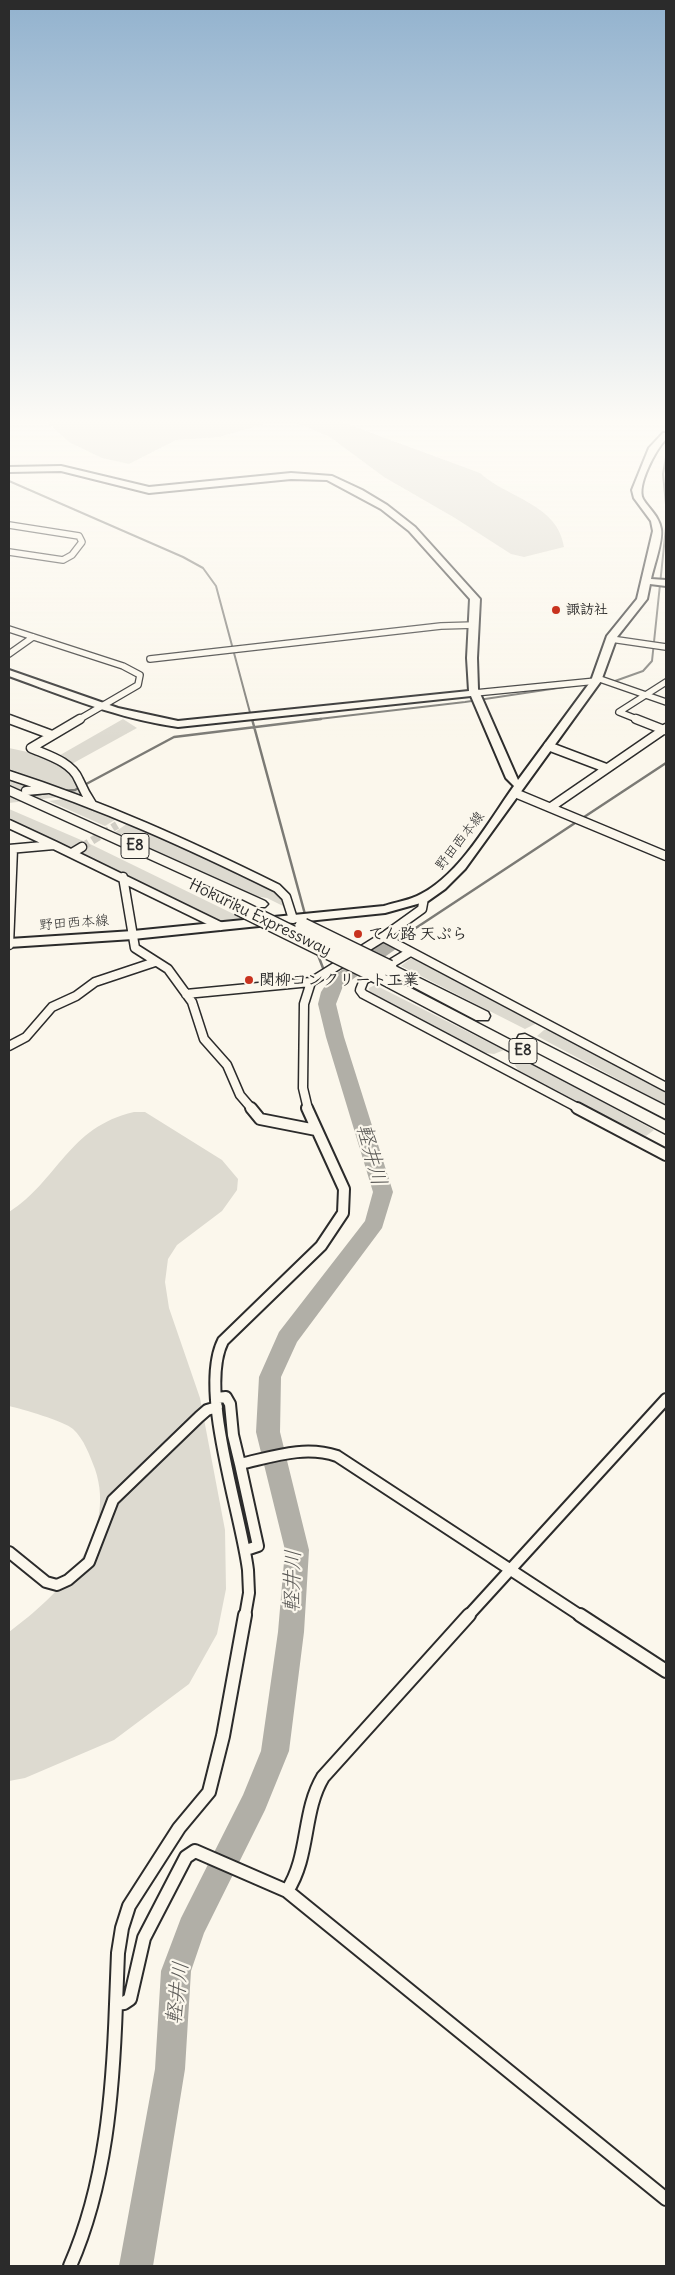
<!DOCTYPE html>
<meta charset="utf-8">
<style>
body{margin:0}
#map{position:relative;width:675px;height:2275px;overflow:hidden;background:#fbf7ec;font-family:Delius,sans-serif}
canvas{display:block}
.frame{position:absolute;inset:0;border:10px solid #2b2b2b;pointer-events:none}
</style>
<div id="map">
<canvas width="675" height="2275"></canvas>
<div class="frame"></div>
</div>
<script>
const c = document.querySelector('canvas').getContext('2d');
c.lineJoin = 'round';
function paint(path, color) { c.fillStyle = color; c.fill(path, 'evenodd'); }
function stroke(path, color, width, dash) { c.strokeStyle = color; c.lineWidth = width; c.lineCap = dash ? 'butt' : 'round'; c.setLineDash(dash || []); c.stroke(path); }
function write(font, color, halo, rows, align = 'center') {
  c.font = font + ' Delius,"Klee One",sans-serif'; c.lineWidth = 4.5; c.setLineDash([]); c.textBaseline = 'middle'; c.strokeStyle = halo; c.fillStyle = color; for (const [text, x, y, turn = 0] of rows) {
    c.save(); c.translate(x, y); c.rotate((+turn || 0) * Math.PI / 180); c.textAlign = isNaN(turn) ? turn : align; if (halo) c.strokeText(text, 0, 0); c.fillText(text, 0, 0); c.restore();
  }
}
const green = new Path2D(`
 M46 421H339L480 473C507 498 558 504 564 547L524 557 511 554 455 518 384 477 330 437 297 423H268L219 437 176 440 129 464 102 458 69 442Z
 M123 719 137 728 68 766 84 794 9 803V748L55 758Z
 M70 798 118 818 105 826 49 801Z
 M9 809 88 843 252 923 220 926 9 824Z
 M128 823 273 890 282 899 285 907 267 898 249 895 115 832Z
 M410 959H415L539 1022 525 1029 401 966Z
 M375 985 504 1050 494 1054 479 1052 370 993 369 988Z
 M552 1029 666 1091V1105L537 1036 544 1030Z
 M516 1055 654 1130 646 1136 641 1135 518 1070 512 1060Z
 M134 1112H145L222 1160 238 1179 237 1190 222 1211 177 1245 168 1259 165 1282 169 1308 200 1398 225 1530 226 1589 217 1634 189 1684 114 1740 25 1778 9 1781V1632C59 1595 118 1537 95 1469 90 1456 84 1439 73 1429 64 1421 22 1409 9 1406V1212C58 1181 68 1127 134 1112Z`);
const streamFar1 = new Path2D(`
 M666 457 663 474 666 505
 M9 481 183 557 203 568 216 586 252 720
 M615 681 643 671 652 661 666 527
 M310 720 465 702 578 685`);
const stream = new Path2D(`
 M252 719 306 918
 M61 791 75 790 174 737 321 719
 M27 796 53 792
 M390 945 666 763
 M316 950 323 968 336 982`);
const river = new Path2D(`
 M390 940 396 941 399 945 396 949 343 986 336 1004 344 1037 393 1192 382 1228 297 1342 281 1377 280 1432 309 1550 304 1632 289 1751 265 1810 204 1933 191 1971 185 2069 153 2266H119L155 2069 161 1971 181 1918 243 1795 261 1751 278 1632 285 1550 256 1432 259 1377 279 1332 365 1221 373 1192 326 1037 318 1004 321 992 330 978 384 941Z`);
const streetTunnel = new Path2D(`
 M82 847 117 825`);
const streetFar3 = new Path2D(`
 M9 525 79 536 82 542 72 555 63 560 9 552
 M9 629 123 666 140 675 138 685 78 720
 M611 639 666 647
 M9 654 33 637
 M150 659 441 626 475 625
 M597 678 666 702
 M475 693 596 681
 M9 719 12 720
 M639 720 619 712 666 682`);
const streetFar2 = new Path2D(`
 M9 719 52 735
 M80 719 31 748C47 755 72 762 79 780 83 789 86 795 92 804
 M636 719 664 730
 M548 746 606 768
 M9 775C102 805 190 845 277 888L286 897 293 919
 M26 791 48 789
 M515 793 666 856
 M551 807 666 728
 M9 824 54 845
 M9 849 54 845 220 926
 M72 853 82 847
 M123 877 135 948 168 969 192 1002 204 1039 227 1065 240 1095 252 1109
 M383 937 666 1087
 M9 945 13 849
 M410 952 364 980 360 990 363 994 580 1109
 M186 994 311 982
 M9 1046 26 1037 52 1007 76 996 95 982 155 962
 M308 1109 303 1088 304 1004 311 982 383 937 422 909 424 898`);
const streetFar1 = new Path2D(`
 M251 1108 260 1119 316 1130
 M577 1108 666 1155
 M216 1398 226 1397 230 1404 233 1435 240 1464C272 1457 304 1445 337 1456L581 1616
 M240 1464 258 1546 246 1550
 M9 1552 46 1582 57 1585 68 1580 89 1562 113 1500 199 1417 207 1410 217 1407
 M245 1616 249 1593 248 1570C241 1513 198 1390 223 1341L321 1246 343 1213 344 1189 307 1108
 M468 1616 666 1399`);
const street = new Path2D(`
 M580 1615 666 1671
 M287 1891C310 1856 302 1812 323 1777L469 1615
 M116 2004 118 1953 122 1928 129 1906 179 1828 209 1792 223 1736 245 1615
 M70 2266C106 2184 113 2092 116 2004L124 2003 130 1999 144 1938 186 1857 195 1851 287 1891 666 2199`);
const secondary = new Path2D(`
 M663 433H666V439C656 449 636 486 643 499 649 509 659 516 661 529 663 541 654 565 651 579L666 580V586L650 584 647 599 617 637 601 681 465 869 445 889 428 901 385 913 133 939 9 947V939L133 931 384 906C396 902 411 900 421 894 460 874 489 821 514 786L506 778 471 696 178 727C119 719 64 696 9 676V670L118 708 178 721 469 691 467 658 470 599 409 531 381 509 327 480 291 479 149 493 61 471 9 472V467L61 466 149 487 291 473 332 476 362 490 387 505 415 527 480 599 477 658 478 689 518 780 591 681 607 636 637 599 653 531 651 521 634 498 632 490 649 448Z`);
const highway = new Path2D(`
 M9 786 265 901 268 904 265 907H255L9 795Z
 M389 963 488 1012 490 1016 488 1020H476L383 971 381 968 383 965Z
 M378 971 666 1121V1134L372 979 370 976 372 973Z
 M525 1034 666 1106V1119L519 1043 517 1039 519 1035Z`);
const highwayBridge = new Path2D(`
 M238 907 378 976
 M303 926 389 968`);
const markers = [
 [556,610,5,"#c8321e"],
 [358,934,5,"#c8321e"],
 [249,980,5,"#c8321e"]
];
const farPoinames = [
 ["諏訪社",566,610]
];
const farStreetnames = [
 ["野田西本線",460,841,-52],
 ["野田西本線",74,923,-4]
];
const shields = [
 [135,846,28],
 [523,1051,28]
];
const shieldNames = [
 ["E8",135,846],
 ["E8",523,1051]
];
const streetNames = [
 ["Hokuriku Expressway",260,918,26]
];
const poiNames = [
 ["てん路 天ぷら",368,934],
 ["関柳コンクリート工業",259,980]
];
const nearWaternames = [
 ["軽井川",371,1155,75],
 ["軽井川",293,1581,-88],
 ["軽井川",178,1993,-83]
];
paint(green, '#dddad0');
stroke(streamFar1, '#7b7a75', 2);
stroke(stream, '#7b7a75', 2.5);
paint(river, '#b1afa7');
stroke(streetTunnel, '#d1cec5', 8, [8, 4]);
stroke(streetFar3, '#2b2b2b', 8);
stroke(streetFar2, '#2b2b2b', 11);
stroke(streetFar1, '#2b2b2b', 14);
stroke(street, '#2b2b2b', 16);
stroke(secondary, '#2b2b2b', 4);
stroke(highway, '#2b2b2b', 3);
stroke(streetFar3, '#fbf7ec', 5.5);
stroke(streetFar2, '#fbf7ec', 8);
stroke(streetFar1, '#fbf7ec', 10);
stroke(street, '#fbf7ec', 12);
paint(secondary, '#fbf7ec');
paint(highway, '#fbf7ec');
stroke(highwayBridge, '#2b2b2b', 18, []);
stroke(highwayBridge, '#fbf7ec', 15);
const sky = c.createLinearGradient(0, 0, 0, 739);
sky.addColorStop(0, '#92b2ce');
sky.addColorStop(0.57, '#fdfbf6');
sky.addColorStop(1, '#fdfbf600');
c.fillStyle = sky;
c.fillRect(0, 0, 675, 739);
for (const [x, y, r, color] of markers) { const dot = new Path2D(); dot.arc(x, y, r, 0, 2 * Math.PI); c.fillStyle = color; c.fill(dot); stroke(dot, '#fbf7ec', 2); }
write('bold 14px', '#2b2b2b', '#fbf7ec', farPoinames, 'left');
write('14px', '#2b2b2b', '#fbf7ec', farStreetnames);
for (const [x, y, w] of shields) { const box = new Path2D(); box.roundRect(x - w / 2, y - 12.5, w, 25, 4); c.fillStyle = '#fbf7ec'; c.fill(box); stroke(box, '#2b2b2b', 1); }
write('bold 15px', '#2b2b2b', null, shieldNames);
write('16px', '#2b2b2b', '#fbf7ec', streetNames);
write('bold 16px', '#2b2b2b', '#fbf7ec', poiNames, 'left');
write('italic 21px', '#5a5956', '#fbf7ec', nearWaternames);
</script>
